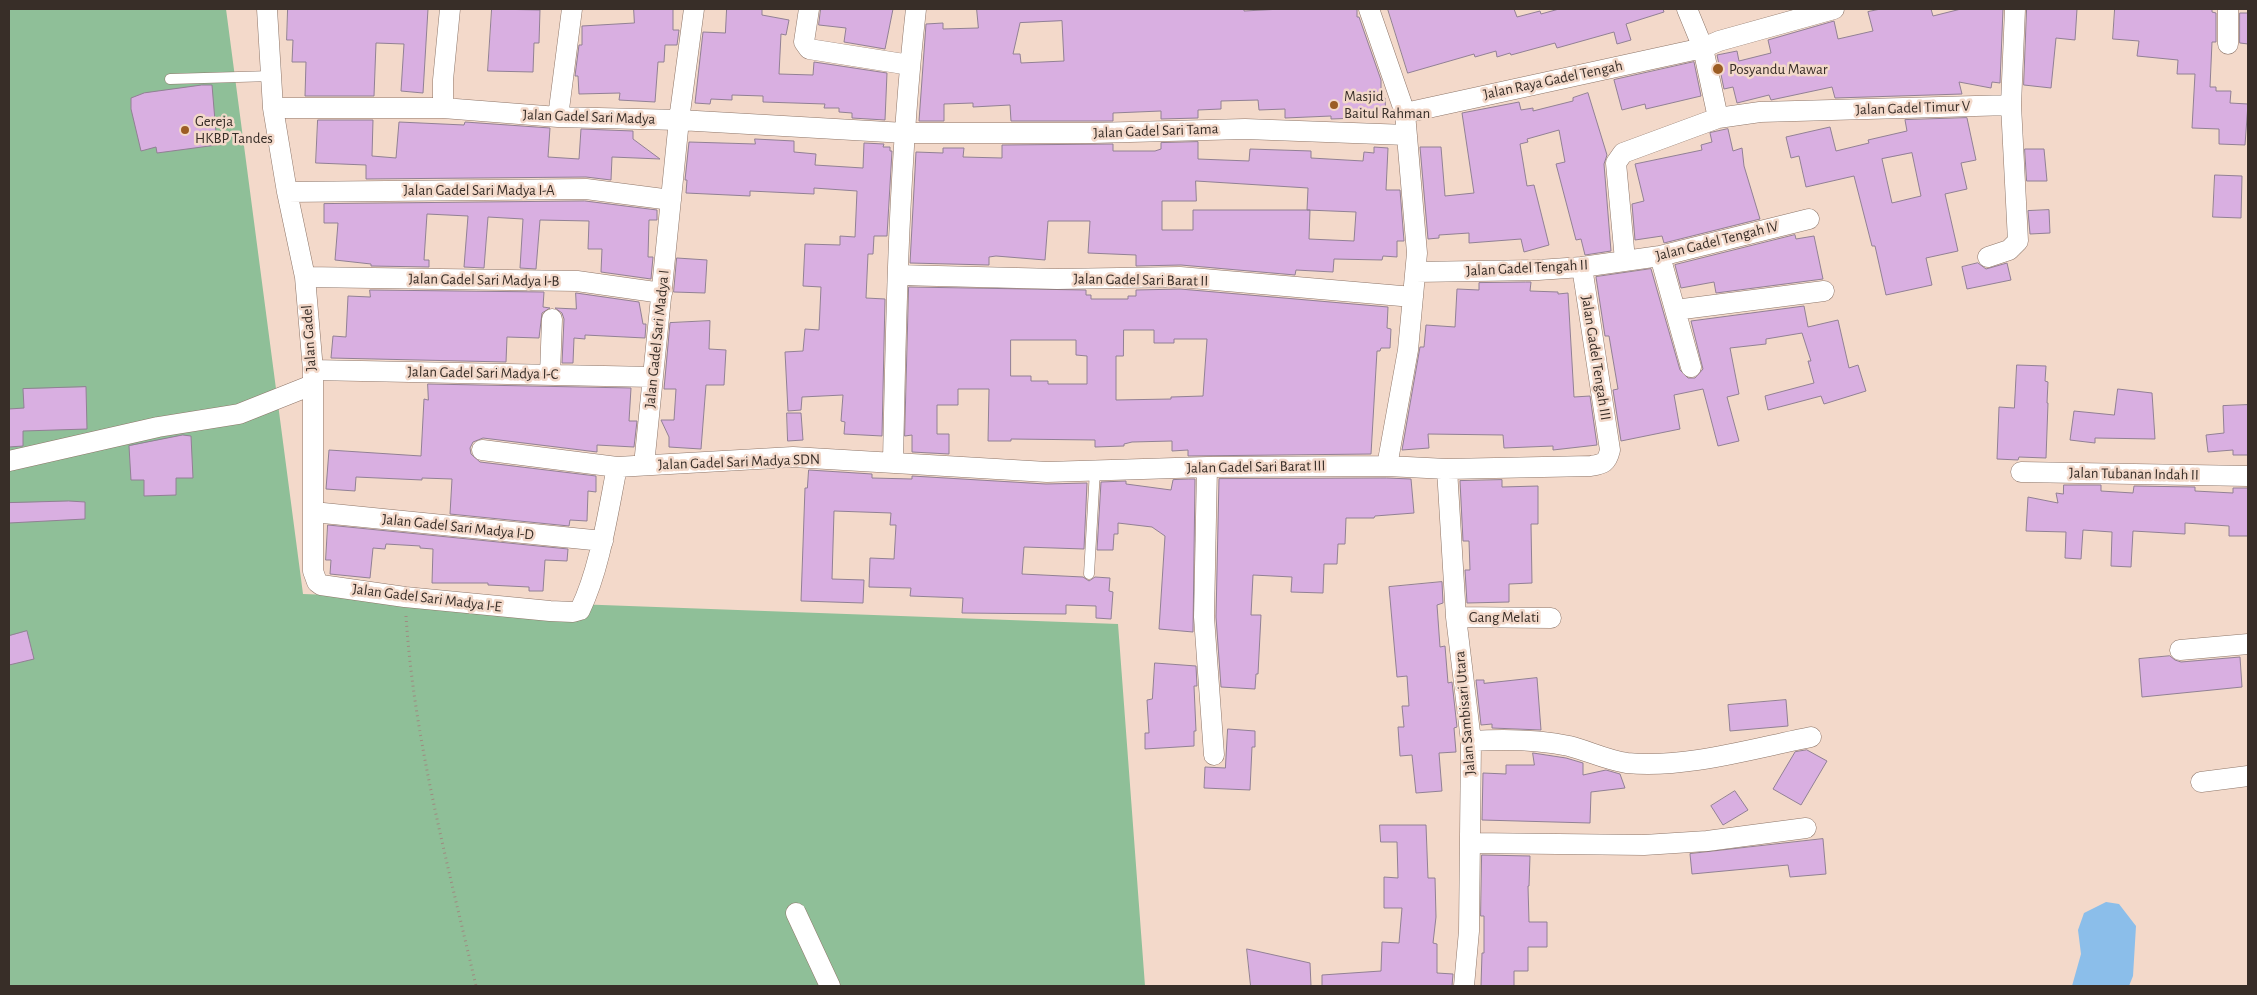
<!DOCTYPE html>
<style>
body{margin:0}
#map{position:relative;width:2257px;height:995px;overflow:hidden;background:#f3d9ca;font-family:"Alegreya Sans",sans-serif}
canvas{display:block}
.frame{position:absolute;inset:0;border:10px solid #382e28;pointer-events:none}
</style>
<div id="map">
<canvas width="2257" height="995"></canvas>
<div class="frame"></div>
</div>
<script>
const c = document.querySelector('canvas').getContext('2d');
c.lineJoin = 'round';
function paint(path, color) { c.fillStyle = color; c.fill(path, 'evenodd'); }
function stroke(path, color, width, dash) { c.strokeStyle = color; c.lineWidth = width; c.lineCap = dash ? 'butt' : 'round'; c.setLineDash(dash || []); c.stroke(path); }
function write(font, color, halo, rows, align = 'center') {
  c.font = font + ' "Alegreya Sans",sans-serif'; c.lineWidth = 5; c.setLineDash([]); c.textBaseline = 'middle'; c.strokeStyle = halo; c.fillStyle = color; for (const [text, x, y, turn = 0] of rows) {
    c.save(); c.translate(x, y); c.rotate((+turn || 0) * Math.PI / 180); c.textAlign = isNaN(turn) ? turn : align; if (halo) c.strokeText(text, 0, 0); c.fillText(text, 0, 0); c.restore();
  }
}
const green = new Path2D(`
 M9 9H226L303 594 1118 624 1145 986H9Z`);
const water = new Path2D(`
 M2106 902 2119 904 2136 926 2133 976 2129 986H2072L2081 954 2078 930 2084 913Z`);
const building = new Path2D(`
 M288 9H428L423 93 401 91 404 44 376 43 374 96H305L306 62H292L293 40H287Z
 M492 9 540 10 539 43H534L533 72 488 71Z
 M634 9H673V30H679L677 45H665L664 62H658L655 102 619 100 620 93 579 94 578 76H575L579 45H582V26L634 23Z
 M727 9H762V15L789 20 786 35 781 34 779 74 813 75 814 62 887 73 885 120 852 118V113L839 112V108H824L825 104 763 102V96L732 95V100L711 99 710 104 695 103 703 32 725 33Z
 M821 9H893L885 49 844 42 846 28 819 25Z
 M977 9H1244V11L1282 9H1357V17H1359L1381 80V99L1385 98 1386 117 1331 119V116L1285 118V109L1259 110 1258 100 1221 101V109L1198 110V118L1161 119V111L1113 113V121H1011L1010 105 973 107V103L944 104V121H919L926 24 943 23V29L978 28ZM1062 21 1064 61 1021 63 1020 54H1013L1020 23Z
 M1388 9H1514L1517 17 1540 11 1541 14 1559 9H1663L1664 12 1626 24 1631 40 1617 44 1614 32 1557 48 1555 43 1511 55 1510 53 1497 57 1496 51 1475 57 1474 54 1408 73Z
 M1881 9H1931L1933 16 1961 9H2003L2000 83 1992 82 1991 88 1959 82 1962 94 1835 98 1832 87 1771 100 1769 95 1737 103 1733 87 1724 89 1717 55 1737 51 1739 61 1771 53 1768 40 1834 21 1838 39 1873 31 1868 12Z
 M2027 9H2077L2075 40 2056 38 2051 88 2024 85Z
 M2115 9H2212V12L2216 13V42H2212L2210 87H2216V91H2231L2230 103 2248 104 2245 145 2219 144V129L2192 128 2195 74H2177L2178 60 2137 56 2139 41 2113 39Z
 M2240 13H2248V44L2240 43Z
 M1694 62 1701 96 1646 109 1645 104 1622 110 1614 80Z
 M202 85H212L217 145 157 153 156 147 141 151 131 109V98L144 93Z
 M1588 93 1607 155 1604 164 1611 251 1585 255 1581 239 1576 240 1556 164 1565 162 1559 130 1527 139 1528 142 1520 144 1527 186 1534 185 1549 245 1524 252 1521 239 1469 243V233L1439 235V238L1428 239 1420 147H1441L1445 196 1474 193 1462 113 1519 102 1521 110 1533 108V111L1573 101V98Z
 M1967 118 1976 160 1961 163 1967 189 1945 194 1958 251 1926 258 1932 285 1886 295 1875 246H1872L1854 176 1806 187 1799 156 1791 158 1786 137 1830 127 1836 151 1869 143 1868 140 1907 131 1905 120ZM1912 153 1921 196 1892 203 1882 159Z
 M318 120H373L372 156 396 158 399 122 464 125 465 122 550 128 548 157 579 159 581 129 633 131V139L660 159 612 157 611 180 586 177 366 179V165L316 163Z
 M1728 129 1733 151 1742 148 1744 166 1760 219 1664 243 1662 236 1635 240 1632 204 1644 201 1635 164 1702 150 1701 145 1712 142 1710 133Z
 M755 139 794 141V152L816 154 815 165 863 168 864 143 884 144 883 147H890V151H892L887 236H874L873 254H868L866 298 885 299 882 436 844 434 845 422 841 421 843 395 802 397 801 410 788 411 785 352 803 351 805 329 819 330 821 287 803 286 805 244 840 245V236L855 237 857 191 814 188V194L750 191V196L686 193 687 180H685L689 142 755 144Z
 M1198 142V159L1249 161 1250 149 1311 151V158L1363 161 1364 152 1374 153V147L1388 148 1386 190H1400L1404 241H1397V257L1383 256 1382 260 1334 259 1333 272 1296 270 1295 275 1181 265 1136 266V255L1088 253 1090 221H1048L1045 260 996 256 989 257V265L910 263 916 152 943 153V148H964L963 157 1002 158V145L1113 144V151H1155L1161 149V143ZM1196 181 1308 188 1307 210 1356 212 1354 241 1309 239 1310 210H1193V230H1162V201H1196Z
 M2025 149H2044L2047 181H2027Z
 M2215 175 2242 176 2241 218 2213 217Z
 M585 201 657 210V220H649L648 257H653L651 279 601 272 602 249H588L589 221 540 220 536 269 520 268 523 219 488 217 484 268 464 267 468 216 427 214 424 260H429V267L371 266V264L335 260 338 223H324V204Z
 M2049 210 2050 233 2030 234 2028 211Z
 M1795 235 1796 239 1814 236 1823 279 1716 293 1714 282 1681 288 1675 265Z
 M677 258 707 260 705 293 674 292Z
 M1978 263 1986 269 2007 263 2011 280 1967 289 1962 267Z
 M1651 269 1680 370 1688 378H1695L1703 369 1691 321 1804 306 1808 327 1838 320 1849 368 1858 365 1866 391 1824 404 1821 396 1768 410 1765 396 1814 383 1808 361H1811L1802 333 1766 339V344L1730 348 1739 394 1727 397 1739 441 1718 446 1703 389 1674 395 1680 429 1621 441 1613 390 1618 389 1609 336H1605L1596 277Z
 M1526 282H1531L1530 291 1558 292V294L1568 293 1574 397 1590 396 1597 445 1553 450V446L1504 448 1503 435 1428 434 1429 448 1402 450 1420 347H1424L1426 325 1455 327 1457 289 1479 290V283Z
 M909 287 1086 290V295H1091V299H1128V296H1136V290L1180 289 1388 307 1387 328 1391 329 1390 348H1381L1380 351H1377L1371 454 1188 456V450L1172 451V441L1132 442 1124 444V446L1095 447V440L1011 439V441H988L989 389H958V405H937V434H949V454L912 452V435L905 436ZM1124 330H1154V343H1174V339H1207L1203 396 1171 397V399L1116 400V356H1123ZM1011 340H1076V355L1087 356V384H1048V381H1031V376H1011Z
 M370 290 544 292 543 307 550 308 542 313 539 338 507 337 506 362 331 358 333 336 346 337 348 296 370 297Z
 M576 293 639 302 643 324H646L645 338 585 335V339L574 338 573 363H562L564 319 562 313 555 308 576 309Z
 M710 321 709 349 726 350 724 385H706L701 449 669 447V437L661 420H674L676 389H664L670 323Z
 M2017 365 2046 366 2045 381 2048 382 2047 403H2048L2046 458 2019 457 2018 460 1997 459 1999 407 2014 408Z
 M428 384 631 388 629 421H637L634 447 597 445V452L483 438 473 442 470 448 471 454 480 462 596 476V492L588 491 587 521 570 520 569 526 450 514 452 479 422 478V480L356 477 355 491 326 489 329 450 421 456 424 399 428 400Z
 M86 387 87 429 23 431V446L9 447V409L24 408 23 389Z
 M2118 389 2152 393 2155 439 2095 438V443L2070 440 2074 411 2114 415Z
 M2248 405V455H2233V450L2208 452 2206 435 2224 433 2223 406Z
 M787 413H801L803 440 788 441Z
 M183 435 191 436 193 478H176V495L144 496V480H131L129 446Z
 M809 470 872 474V478L912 479V476L1046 484 1087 483 1084 549 1024 547 1022 574 1083 577 1089 581 1095 577 1110 578 1109 591 1113 592 1111 619 1096 618V606L1066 605V614L962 613 963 598 910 596 911 588 869 587 870 558 894 559 896 525H890L891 513 834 511 832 579 864 580 863 603 801 601 805 488H807Z
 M1387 478 1411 479 1414 513 1375 516 1374 518H1346L1345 544H1338L1337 564H1324L1323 593 1291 592 1292 577 1253 575 1251 615H1261L1258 674H1256L1255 689 1221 687 1216 617 1219 479Z
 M1189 479H1195L1193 632 1159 629 1165 536 1152 527 1118 523V534H1114L1113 550H1097L1101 482 1126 481V484L1171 490 1173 480Z
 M1502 480V487L1538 486V524H1531L1532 583 1509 584V602L1467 603 1465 570H1470L1469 541H1463L1460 481Z
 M2064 485H2101V491L2133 493 2134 486 2195 487V491L2233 493V488H2248V536H2229V526L2185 523V534L2133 531 2131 567 2111 566 2112 532 2083 530 2081 559 2065 558 2066 532 2026 531 2028 497 2058 503 2056 493 2063 494Z
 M69 501 85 502V519L9 523V503Z
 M328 525 568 549 567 561 545 560 543 591H529V587L488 585V583H432L433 549 420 548V546L386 544 385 549 373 548 370 578 330 574 331 560H326Z
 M1442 582 1443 603 1437 605 1440 647 1445 646 1448 683 1452 682 1457 727 1454 728 1456 752 1439 753 1442 791 1416 793 1412 755 1400 756 1398 727H1404L1402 706H1409L1407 676 1397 677 1389 587Z
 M27 631 34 659 9 665V636Z
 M2170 656 2175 660 2181 662 2240 657 2242 687 2142 697 2139 659Z
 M1155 663 1196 666 1197 686H1194L1196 731H1194V746L1145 749V733H1149L1147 700 1152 699Z
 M1537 678 1541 730 1492 728V724L1481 725 1476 680H1484V683Z
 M1786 700 1788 726 1730 731 1728 705Z
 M1228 729 1255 731V747H1252L1250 790 1204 788 1205 767 1225 768Z
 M1807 750 1827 761 1801 805 1773 789 1795 752Z
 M1533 753 1566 758 1583 763V775L1606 770 1620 774 1625 788 1591 792 1590 823 1482 820 1483 773 1506 774V765H1534Z
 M1735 791 1748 810 1723 825 1711 806Z
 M1380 825H1426L1428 878H1435L1436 917 1433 943 1437 944V973L1453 974 1452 986H1322V975L1381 971 1382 942 1399 943 1402 908H1384V877L1398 878 1397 842H1381Z
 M1823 839 1826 874 1790 877 1788 865 1692 874 1690 854Z
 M1482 855 1530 856 1529 886H1528L1529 922H1547V947H1528V971H1514V986H1481L1482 953H1484V916H1481Z
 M1247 949 1310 963 1311 986H1251Z`);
const path = new Path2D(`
 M406 616C414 741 448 865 476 986`);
const lane = new Path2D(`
 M170 79 272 76
 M1089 574 1095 470`);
const street = new Path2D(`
 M267 9 273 108 287 192 305 277 313 370V571L317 582 321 585 405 597 550 611 573 612 580 610C600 569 608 512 617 467L793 457 1047 472 1207 467 1387 466 1447 469 1591 466C1603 464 1607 463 1610 450L1582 267
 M809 9 804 42 809 49 910 65
 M1369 9 1405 113 1417 253 1408 350 1387 466
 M1687 9 1703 48 1718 118
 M2228 44V9
 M273 108H443L558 117 679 120 905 133H1092L1245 129 1407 135
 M443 108V80L450 9
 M1405 113 1703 48 1719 41 1834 9
 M558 117 572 9
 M287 192 586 189 671 200
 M1660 256 1691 367
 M1988 257 2009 250 2018 241 2011 105 2015 9
 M1625 260 1616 163 1623 153 1718 118 1760 112 2011 105
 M1416 272 1538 270 1582 267 1660 256 1809 219
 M898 275 1057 279 1180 277 1413 297
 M305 277 577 281 662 293
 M1675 310 1824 291
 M313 370 653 377
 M550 375 552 319
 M482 450 617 467
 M9 461 158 427 239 414 312 385
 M893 462C896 311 899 159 916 9
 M644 465 679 120 694 9
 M1207 467 1204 617 1214 755
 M1447 469 1456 617 1471 741 1469 931 1464 986
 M2021 472 2248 476
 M313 512 603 541
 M1456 617 1551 618
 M2180 650 2248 644
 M1471 741C1504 739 1536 739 1569 746 1589 751 1606 760 1627 763 1684 769 1755 748 1811 737
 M2201 782 2248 776
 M1471 843 1644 845 1707 841 1806 828
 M796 913 830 986`);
const markers = [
 [1718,69,6,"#9c5d24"],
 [1334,105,5,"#9c5d24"],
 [185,130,5,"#9c5d24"]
];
const poiNames = [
 ["Posyandu Mawar",1729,69],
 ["Masjid",1344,96],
 ["Baitul Rahman",1344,113],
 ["Gereja",195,121],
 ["HKBP Tandes",195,138]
];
const streetNames = [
 ["Jalan Raya Gadel Tengah",1553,80,-12],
 ["Jalan Gadel Timur V",1913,108,-2],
 ["Jalan Gadel Sari Madya",589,117,2],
 ["Jalan Gadel Sari Tama",1156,131,-2],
 ["Jalan Gadel Sari Madya I-A",479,190],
 ["Jalan Gadel Tengah IV",1717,241,-14],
 ["Jalan Gadel Tengah II",1527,268,-3],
 ["Jalan Gadel Sari Madya I-B",484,280,1],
 ["Jalan Gadel Sari Barat II",1141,280,1],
 ["Jalan Gadel",309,338,-94],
 ["Jalan Gadel Sari Madya I",657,339,-84],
 ["Jalan Gadel Tengah III",1596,358,81],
 ["Jalan Gadel Sari Madya I-C",483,373,1],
 ["Jalan Gadel Sari Madya SDN",739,462,-2],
 ["Jalan Gadel Sari Barat III",1256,467,-1],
 ["Jalan Tubanan Indah II",2134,474,1],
 ["Jalan Gadel Sari Madya I-D",458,527,6],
 ["Jalan Gadel Sari Madya I-E",427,598,7],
 ["Gang Melati",1504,617],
 ["Jalan Sambisari Utara",1465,713,-95]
];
paint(green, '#8fbf98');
paint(water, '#8bbeea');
paint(building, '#d9afe1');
stroke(building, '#918094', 1);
stroke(lane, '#8e7669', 11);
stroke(street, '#8e7669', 21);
stroke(path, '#9e8b80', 3, [1, 4]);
stroke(lane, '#fff', 10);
stroke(street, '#fff', 20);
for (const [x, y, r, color] of markers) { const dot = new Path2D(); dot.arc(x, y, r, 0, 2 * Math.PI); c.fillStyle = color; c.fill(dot); stroke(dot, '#f3d9ca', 2); }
write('15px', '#382e28', '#f3d9ca', poiNames, 'left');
write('15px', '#382e28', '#f3d9ca', streetNames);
</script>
